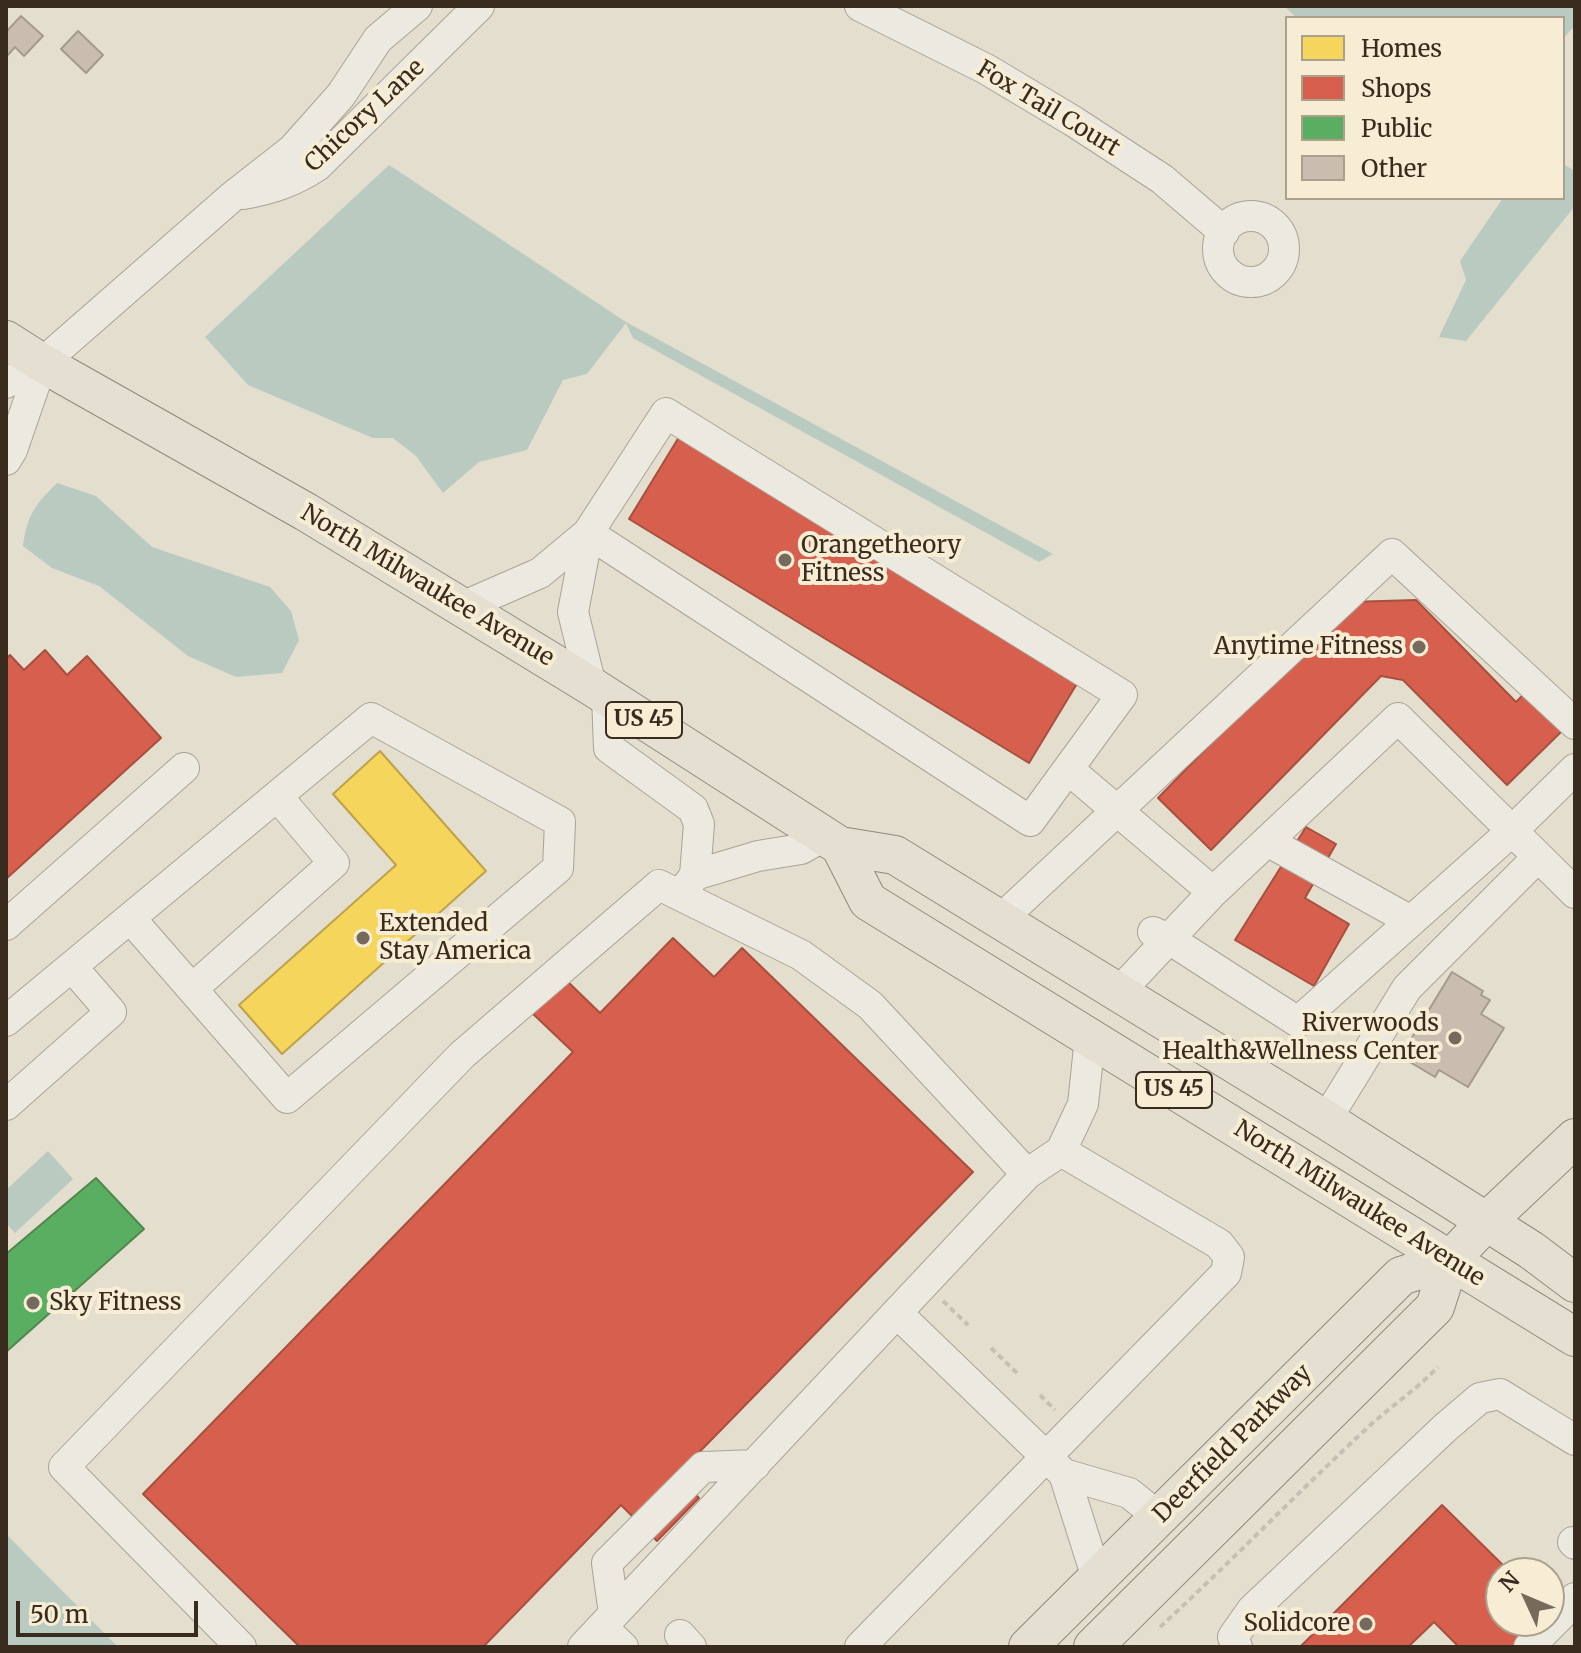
<!DOCTYPE html>
<style>
body{margin:0}
#map{position:relative;width:1581px;height:1653px;overflow:hidden;background:#e4dece;font-family:Merriweather,serif}
canvas{display:block}
.frame{position:absolute;inset:0;border:8px solid #392c1e;pointer-events:none}
.legend{position:absolute;left:1285px;top:16px;width:280px;height:184px;box-sizing:border-box;background:#f6edd4;border:2px solid #aaa08b;margin:0;padding:10px 14px;list-style:none;font-size:24px;color:#392c1e}
.legend li{display:flex;align-items:center;gap:16px;height:40px}
.legend b{width:40px;border:2px solid #aaa08b}
.north{position:absolute;left:1485px;top:1557px;width:80px;height:80px;box-sizing:border-box;background:#f6edd4;border:2px solid #aaa08b;border-radius:50%;rotate:314deg;font-size:22px;font-weight:700;line-height:32px;text-align:center;color:#392c1e}
.north::after{content:'';display:block;margin:auto;width:28px;height:36px;background:#756a5c;clip-path:polygon(50% 0,100% 100%,50% 72%,0 100%)}
.scale{position:absolute;left:16px;top:1601px;width:182px;height:36px;box-sizing:border-box;border:4px solid #392c1e;border-top:0;padding-left:10px;font-size:24px;line-height:28px;white-space:nowrap;color:#392c1e;-webkit-text-stroke:6px #f6edd4;paint-order:stroke}
</style>
<div id="map">
<canvas width="1581" height="1653"></canvas>
<div class="frame"></div>
<ul class="legend">
<li><b style="height:22px;background:#f6d55c"></b>Homes</li>
<li><b style="height:22px;background:#d6604d"></b>Shops</li>
<li><b style="height:22px;background:#5aae61"></b>Public</li>
<li><b style="height:22px;background:#c8bdaf"></b>Other</li>
</ul>
<div class="north">N</div>
<div class="scale">50 m</div>
</div>
<script>
const c = document.querySelector('canvas').getContext('2d');
c.lineJoin = 'round';
function paint(path, color) { c.fillStyle = color; c.fill(path, 'evenodd'); }
function stroke(path, color, width, dash) { c.strokeStyle = color; c.lineWidth = width; c.lineCap = dash ? 'butt' : 'round'; c.setLineDash(dash || []); c.stroke(path); }
function write(font, color, halo, rows, align = 'center') {
  c.font = font + ' Merriweather,serif'; c.lineWidth = 8; c.setLineDash([]); c.textBaseline = 'middle'; c.strokeStyle = halo; c.fillStyle = color; for (const [text, x, y, turn = 0] of rows) {
    c.save(); c.translate(x, y); c.rotate((+turn || 0) * Math.PI / 180); c.textAlign = isNaN(turn) ? turn : align; if (halo) c.strokeText(text, 0, 0); c.fillText(text, 0, 0); c.restore();
  }
}
const water = new Path2D(`
 M1284 6H1575V25L1563 39V18H1297Z
 M1563 164 1575 171V206L1466 341 1439 337 1466 280 1460 261 1503 198H1563Z
 M389 165 626 322 1053 554 1039 562 633 338 626 323 587 374 563 380 527 450 479 462 443 493 416 456 393 438H373L248 385 205 337Z
 M57 483 96 496 152 547 270 587 291 611 299 640 282 673 236 677 188 656 99 586 52 568 23 546C27 515 35 505 57 483Z
 M48 1151 73 1179 15 1233 6 1223V1190Z
 M6 1534 118 1647H6Z`);
const homes = new Path2D(`
 M380 751 486 871 282 1054 239 1005 396 865 333 794Z`);
const shops = new Path2D(`
 M679 437 1078 682 1029 763 629 519Z
 M1416 600 1516 702 1527 691 1564 729 1507 785 1403 680 1381 676 1211 850 1158 798 1349 602Z
 M45 650 67 675 87 656 161 738 6 879V659L10 655 24 670Z
 M1306 827 1336 844 1305 898 1349 924 1314 986 1235 940Z
 M673 938 714 977 742 948 973 1172 676 1476 699 1498 657 1541 621 1505 483 1647H300L143 1494 573 1052 531 1012 564 978 600 1013Z
 M1442 1505 1511 1573H1501V1621H1538L1513 1647H1459L1434 1622 1408 1647H1300Z`);
const public = new Path2D(`
 M96 1178 144 1229 6 1352V1254Z`);
const building = new Path2D(`
 M21 16 43 36 24 56 15 47 6 57V32Z
 M78 31 103 55 86 73 61 49Z
 M1452 972 1483 991 1481 995 1490 1000 1481 1014 1504 1028 1468 1087 1439 1070 1435 1077 1408 1061 1412 1053 1405 1049Z`);
const path = new Path2D(`
 M943 1301 968 1325
 M991 1348 1017 1373
 M1040 1395 1055 1410
 M1160 1627C1230 1563 1295 1495 1364 1431 1388 1408 1415 1391 1438 1367`);
const minor = new Path2D(`
 M860 6 986 69 1073 121 1162 179 1224 232
 M243 194C271 189 293 182 317 166L479 6
 M1218 249a33 33 0 1 1 66 0a33 33 0 1 1-66 0Z
 M6 383 42 363 233 196 293 149 341 95 378 39 417 6
 M6 460 12 450 42 363
 M588 533 573 612 591 686
 M462 607 540 573 588 533 666 413 1122 695 1030 821 588 533
 M607 697 609 748 693 809 699 824 695 875
 M1068 769 1213 892
 M1267 841 1411 921
 M684 890 695 875 758 856 801 849 824 836
 M1000 920 1392 554 1575 724
 M6 925 184 768
 M1153 932 1169 939 1298 1022 1512 831 1575 769
 M192 989 334 863 277 796
 M1118 993 1213 892 1398 718 1575 893
 M6 1021 371 718 560 822 558 868 287 1098 130 918
 M6 1105 111 1012 72 967
 M1326 1120 1407 988 1538 857
 M1061 1151 1083 1104 1090 1038
 M898 1314 1064 1474 1097 1578
 M1064 1474 1129 1493 1159 1517
 M1573 1542 1575 1544
 M614 1614 607 1563 703 1467 755 1465
 M602 1627 623 1647
 M680 1635 691 1647
 M241 1647 64 1467 462 1055 659 885 801 955 870 1005 1027 1174 583 1647
 M860 1647 1226 1273 1229 1257 1219 1244 1061 1151 1027 1174
 M1237 1647 1233 1637 1252 1610 1446 1427 1480 1398 1500 1394 1575 1440
 M1529 1647 1569 1607 1575 1598`);
const major = new Path2D(`
 M6 340 42 363 306 512 591 686 840 846 895 855 1326 1120 1531 1250 1575 1283
 M840 846 868 901 1575 1337
 M1028 1647 1401 1276 1450 1260
 M1093 1647 1435 1307 1450 1260 1486 1222 1575 1138`);
const markers = [
 [785,560,8,"#756a5c"],
 [1419,647,8,"#756a5c"],
 [363,938,8,"#756a5c"],
 [1455,1038,8,"#756a5c"],
 [33,1303,8,"#756a5c"],
 [1366,1624,8,"#756a5c"]
];
const shields = [
 [644,720,76],
 [1174,1090,76]
];
const shieldNames = [
 ["US 45",644,720],
 ["US 45",1174,1090]
];
const streetNames = [
 ["Fox Tail Court",1048,109,31],
 ["Chicory Lane",365,116,-43],
 ["North Milwaukee Avenue",427,586,31],
 ["North Milwaukee Avenue",1359,1204,32],
 ["Deerfield Parkway",1233,1444,-45]
];
const poiNames = [
 ["Orangetheory",801,546],
 ["Fitness",801,574],
 ["Anytime Fitness",1403,647,"right"],
 ["Extended",379,924],
 ["Stay America",379,952],
 ["Riverwoods",1439,1024,"right"],
 ["Health&Wellness Center",1439,1052,"right"],
 ["Sky Fitness",49,1303],
 ["Solidcore",1350,1624,"right"]
];
paint(water, '#b9cac1');
paint(homes, '#f6d55c');
stroke(homes, '#bda249', 2);
paint(shops, '#d6604d');
stroke(shops, '#a7503f', 2);
paint(public, '#5aae61');
stroke(public, '#50874d', 2);
paint(building, '#c8bdaf');
stroke(building, '#a59a8d', 2);
stroke(minor, '#aaa396', 32);
stroke(major, '#8f897e', 40);
stroke(path, '#c5c0b6', 4, [6, 4]);
stroke(minor, '#ece9e0', 30);
stroke(major, '#e4dfd1', 38);
for (const [x, y, r, color] of markers) { const dot = new Path2D(); dot.arc(x, y, r, 0, 2 * Math.PI); c.fillStyle = color; c.fill(dot); stroke(dot, '#f6edd4', 3); }
for (const [x, y, w] of shields) { const box = new Path2D(); box.roundRect(x - w / 2, y - 18, w, 36, 6); c.fillStyle = '#f6edd4'; c.fill(box); stroke(box, '#392c1e', 2); }
write('bold 22px', '#392c1e', null, shieldNames);
write('24px', '#392c1e', '#f6edd4', streetNames);
write('24px', '#392c1e', '#f6edd4', poiNames, 'left');
</script>
